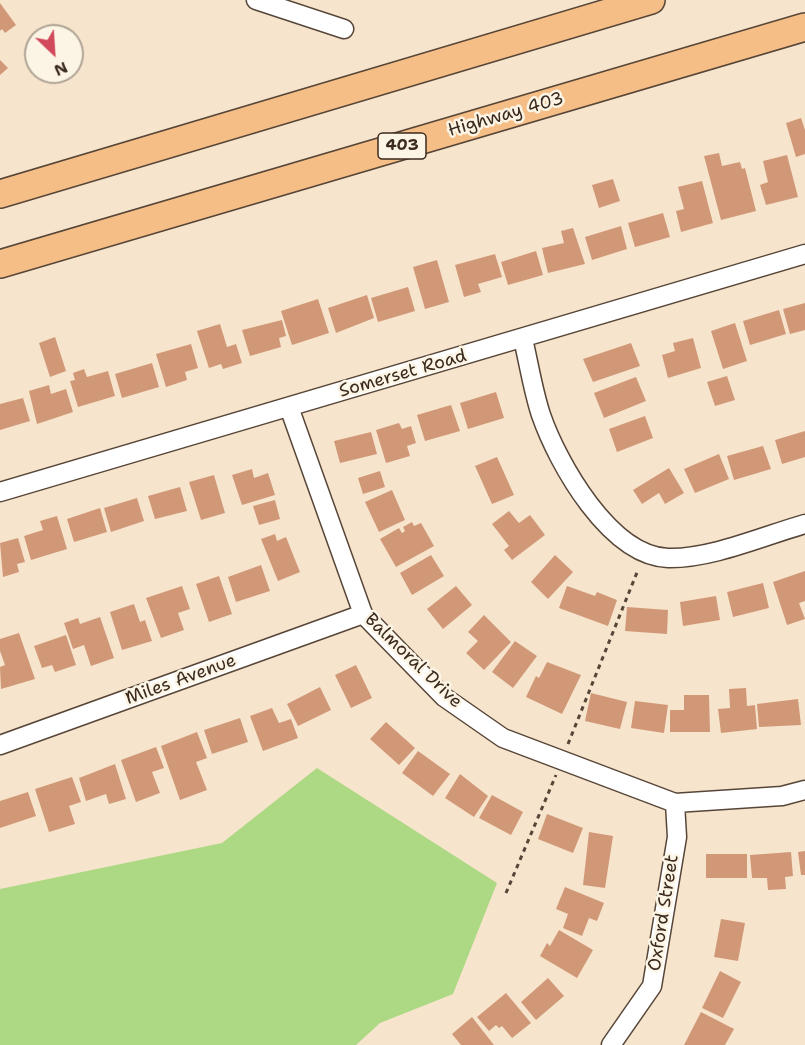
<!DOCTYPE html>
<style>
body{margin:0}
#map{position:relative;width:805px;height:1045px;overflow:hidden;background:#f7e4cc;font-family:"Shantell Sans",sans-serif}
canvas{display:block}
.north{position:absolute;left:24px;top:24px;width:60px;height:60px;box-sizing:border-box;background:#fcf5e5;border:2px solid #afa495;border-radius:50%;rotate:155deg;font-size:16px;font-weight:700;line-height:24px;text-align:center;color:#3b2a1e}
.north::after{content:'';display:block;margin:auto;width:21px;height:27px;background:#d1495b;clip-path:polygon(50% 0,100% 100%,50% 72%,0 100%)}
</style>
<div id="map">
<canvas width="805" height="1045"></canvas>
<div class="north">N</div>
</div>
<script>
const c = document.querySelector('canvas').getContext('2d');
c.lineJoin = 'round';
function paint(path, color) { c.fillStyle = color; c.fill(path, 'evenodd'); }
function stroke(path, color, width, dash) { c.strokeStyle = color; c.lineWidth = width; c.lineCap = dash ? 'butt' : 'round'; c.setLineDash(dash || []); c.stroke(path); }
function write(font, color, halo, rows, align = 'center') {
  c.font = font + ' "Shantell Sans",sans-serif'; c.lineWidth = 5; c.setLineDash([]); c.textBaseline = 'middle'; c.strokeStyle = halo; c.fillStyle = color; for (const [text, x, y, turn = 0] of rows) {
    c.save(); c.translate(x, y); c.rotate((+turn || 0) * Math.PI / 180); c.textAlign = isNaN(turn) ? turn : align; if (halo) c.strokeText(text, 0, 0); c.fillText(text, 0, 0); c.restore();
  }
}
const green = new Path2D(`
 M317 768 497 883 453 994 380 1023 356 1045H0V889L222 843Z`);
const building = new Path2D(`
 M0 3 16 25 5 33 2 29 0 31Z
 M0 60 8 68 0 75Z
 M801 118 805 130V154L796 157 786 123Z
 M719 153 722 166 740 162 742 169 745 168 756 211 721 220 704 156Z
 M787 155 798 197 766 205 760 185 768 182 763 161Z
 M613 179 620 201 599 208 592 185Z
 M702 181 713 223 681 232 676 211 684 209 678 187Z
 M663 213 670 237 635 247 628 223Z
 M621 226 627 249 592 260 585 237Z
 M573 228 585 264 548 273 542 248 564 243 561 231Z
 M536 251 543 275 508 285 501 262Z
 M495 254 502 277 478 284 481 292 464 297 455 265Z
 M437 260 449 302 425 309 413 267Z
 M408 287 415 311 378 322 371 298Z
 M367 295 374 318 336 333 328 308Z
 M318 299 329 333 292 345 281 311Z
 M805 303V330L790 334 783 309Z
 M779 310 786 334 750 345 743 321Z
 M282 320 286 336 279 338 281 347 250 356 242 330Z
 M735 323 747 361 723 369 711 331Z
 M220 324 227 347 236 344 242 363 223 369 221 364 209 368 197 331Z
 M55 337 66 371 50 377 39 343Z
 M693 338 701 368 668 378 662 355 675 351 673 343Z
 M631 343 640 366 593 382 583 359Z
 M191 344 198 368 185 372 187 380 166 387 156 354Z
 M152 363 159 387 122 398 115 374Z
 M84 369 87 377 108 371 115 396 78 407 70 381 75 380 73 373Z
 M727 376 735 400 715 406 707 382Z
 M636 377 646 401 604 418 594 393Z
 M49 385 51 394 66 389 73 412 37 424 29 391Z
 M496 392 504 418 468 429 460 403Z
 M23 398 30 421 0 430V404Z
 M451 405 460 431 425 441 417 415Z
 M645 416 653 438 617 452 609 429Z
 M399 423 402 429 411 426 416 443 407 446 410 456 386 463 376 430Z
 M805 431V457L782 464 775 440Z
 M371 432 377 454 340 463 334 441Z
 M763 446 771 469 734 480 727 456Z
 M719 454 729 479 695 493 684 469Z
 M497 457 514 495 492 504 475 466Z
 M669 468 684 493 665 504 659 493 642 504 633 490Z
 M252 469 254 478 268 473 275 495 242 505 232 475Z
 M380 471 385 487 363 494 358 478Z
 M214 475 225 513 201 520 189 482Z
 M180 487 187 511 155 519 148 496Z
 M392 490 405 520 379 532 365 502Z
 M137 498 144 521 111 532 104 508Z
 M275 500 280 519 259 525 253 506Z
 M100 508 107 532 74 542 67 519Z
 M509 511 519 523 530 515 545 535 512 560 504 550 509 546 492 524Z
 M57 516 67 549 31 560 24 536 43 530 40 521Z
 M412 522 414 526 421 523 434 546 396 567 380 539 399 528 402 533 405 531 403 527Z
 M275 534 277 541 286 537 300 572 278 581 261 539Z
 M18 538 25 562 17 564 19 572 3 577 0 543Z
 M431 555 444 576 412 595 400 573Z
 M555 555 573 572 548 599 531 582Z
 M261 565 270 591 236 602 228 577Z
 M805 571V601L799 603 805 619 787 625 773 582Z
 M219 576 232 614 209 622 196 584Z
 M763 583 769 608 733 617 727 592Z
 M182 586 190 609 178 613 184 630 161 638 146 598Z
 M456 586 472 605 443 629 427 609Z
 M567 586 595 596 597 592 617 600 608 626 559 608Z
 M716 596 720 620 683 626 680 602Z
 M134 604 140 622 145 620 152 641 122 650 110 612Z
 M627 607 668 610 667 634 625 631Z
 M484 615 511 642 484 670 466 653 478 641 468 632Z
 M100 617 114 658 91 666 84 645 73 649 64 623 78 618 80 624Z
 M19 633 35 679 1 689 0 667 5 665 0 651V639Z
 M66 635 76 665 55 672 52 665 42 668 34 646Z
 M515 641 537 656 513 688 492 672Z
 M547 662 581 675 562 714 526 697 536 676 539 678Z
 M356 665 372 698 351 708 335 675Z
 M320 687 331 710 298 726 287 704Z
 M746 688 747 706 755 705 757 729 721 733 718 709 730 708 729 689Z
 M591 693 627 702 620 729 585 721Z
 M684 695H709L710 732H670V710H684Z
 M798 699 801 725 759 727 757 704Z
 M635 701 668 705 664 733 631 728Z
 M272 708 279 723 291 719 298 738 263 751 250 716Z
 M240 718 248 742 212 754 204 730Z
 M386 722 415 748 399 765 370 739Z
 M197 732 207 758 196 762 207 790 180 800 161 746Z
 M156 747 164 768 152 772 160 793 136 802 121 760Z
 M418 751 450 774 433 796 402 773Z
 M115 764 126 799 109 804 106 794 86 801 79 778Z
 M460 774 488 796 474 817 445 798Z
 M72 777 81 802 69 806 75 824 49 832 35 789Z
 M28 792 36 816 0 828V801Z
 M492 795 523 812 511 835 479 818Z
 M547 814 583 828 573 853 538 839Z
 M589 832 613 836 605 888 583 885Z
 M805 851V875H801L798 852Z
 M791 852 793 876 785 877 786 889 768 890 767 878H752L750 855Z
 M706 854H747V878H706Z
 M565 887 604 903 597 921 589 918 582 936 563 928 568 914 556 909Z
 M721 919 745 923 738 961 714 957Z
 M559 930 593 950 577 978 540 956 547 943 550 946Z
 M720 971 741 982 723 1018 702 1008Z
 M548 978 564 996 536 1020 521 1002Z
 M506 993 531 1023 512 1038 502 1026 499 1028 496 1025 489 1031 477 1017Z
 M701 1012 734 1029 725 1045H684Z
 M472 1017 494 1045H461L452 1034Z`);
const path = new Path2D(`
 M568 744 638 570
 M506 893 556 775`);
const minor = new Path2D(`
 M256 0 344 29
 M523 339C529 364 533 391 541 415 558 464 610 556 668 558 711 559 763 536 805 524
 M289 407 363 614 444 697 503 738 675 803 782 796 805 790
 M0 492 805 254
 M0 745 363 614
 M611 1045 652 986 677 837 675 803`);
const highway = new Path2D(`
 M0 194 651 0
 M0 264 805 27`);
const shields = [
 [402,146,48]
];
const shieldNames = [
 ["403",402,146]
];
const streetNames = [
 ["Highway 403",506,115,-16],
 ["Somerset Road",403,374,-16],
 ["Balmoral Drive",413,661,44],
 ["Miles Avenue",181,680,-20],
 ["Oxford Street",664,913,-81]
];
paint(green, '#add884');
paint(building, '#d19878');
stroke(minor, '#574638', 21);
stroke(highway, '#574638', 30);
stroke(path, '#574638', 3, [4.5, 4.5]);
stroke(minor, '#fff', 18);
stroke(highway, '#f6be87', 27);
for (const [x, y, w] of shields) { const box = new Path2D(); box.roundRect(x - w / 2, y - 13, w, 26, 4.5); c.fillStyle = '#fcf5e5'; c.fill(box); stroke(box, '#3b2a1e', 1.5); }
write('bold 16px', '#3b2a1e', null, shieldNames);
write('18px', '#3b2a1e', '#fcf5e5', streetNames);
</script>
